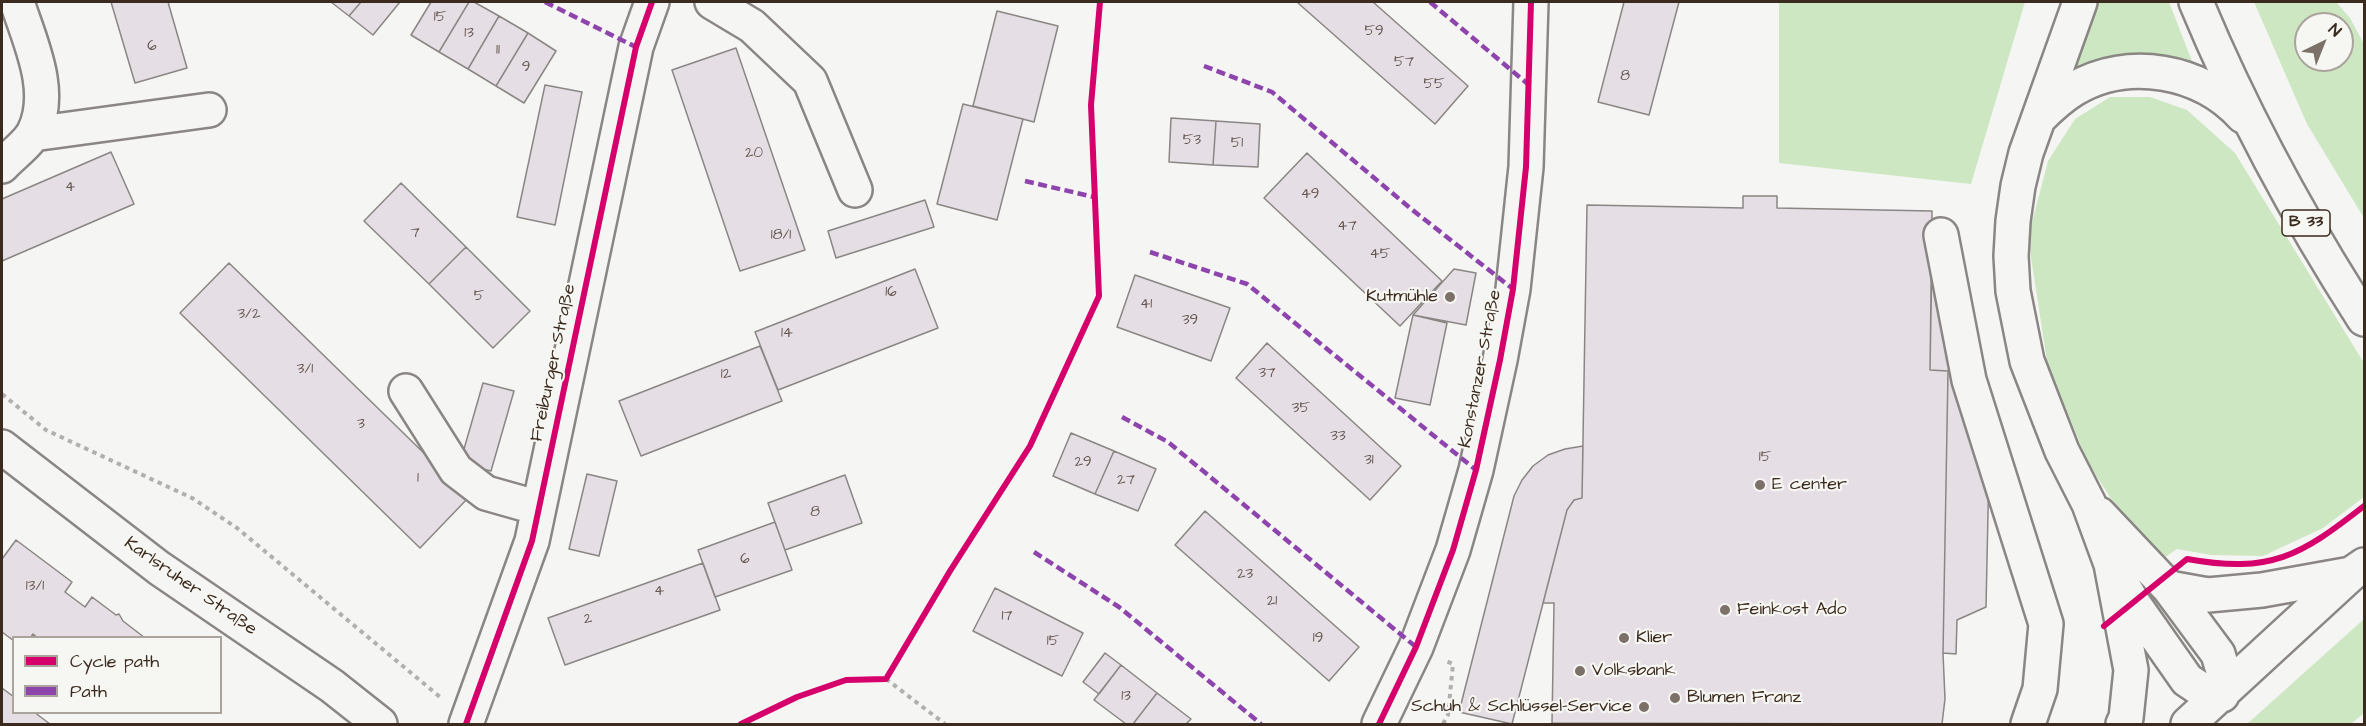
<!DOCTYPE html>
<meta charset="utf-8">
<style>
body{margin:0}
#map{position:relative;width:2366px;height:726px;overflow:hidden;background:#f5f5f3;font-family:"Architects Daughter",sans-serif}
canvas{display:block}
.frame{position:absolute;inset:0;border:3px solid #3b2a1e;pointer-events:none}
.legend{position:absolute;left:12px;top:636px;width:210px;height:78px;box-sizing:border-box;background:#f6f6f2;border:2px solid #aba49d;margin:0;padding:8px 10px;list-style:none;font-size:18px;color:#3b2a1e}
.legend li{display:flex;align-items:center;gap:12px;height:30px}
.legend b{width:30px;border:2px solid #aba49d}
.north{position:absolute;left:2294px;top:12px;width:60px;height:60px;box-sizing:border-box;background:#f6f6f2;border:2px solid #aba49d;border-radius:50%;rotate:43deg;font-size:16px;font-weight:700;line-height:24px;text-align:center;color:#3b2a1e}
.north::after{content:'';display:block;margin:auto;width:21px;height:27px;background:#7c7169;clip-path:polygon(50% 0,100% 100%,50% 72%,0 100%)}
</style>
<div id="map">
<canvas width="2366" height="726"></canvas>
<div class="frame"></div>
<ul class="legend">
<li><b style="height:8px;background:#d6006c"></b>Cycle path</li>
<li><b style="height:8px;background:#8e44ad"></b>Path</li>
</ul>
<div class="north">N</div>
</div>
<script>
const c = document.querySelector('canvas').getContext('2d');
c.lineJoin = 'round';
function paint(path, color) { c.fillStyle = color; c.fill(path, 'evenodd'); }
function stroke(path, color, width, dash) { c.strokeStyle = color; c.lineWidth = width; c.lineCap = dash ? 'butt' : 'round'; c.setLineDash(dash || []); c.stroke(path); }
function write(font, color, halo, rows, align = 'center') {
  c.font = font + ' "Architects Daughter",sans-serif'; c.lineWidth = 4.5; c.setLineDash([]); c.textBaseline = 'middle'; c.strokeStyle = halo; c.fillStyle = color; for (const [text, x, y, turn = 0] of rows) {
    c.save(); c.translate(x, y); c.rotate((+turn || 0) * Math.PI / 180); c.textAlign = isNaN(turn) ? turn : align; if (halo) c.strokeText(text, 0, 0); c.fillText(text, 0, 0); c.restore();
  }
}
const green = new Path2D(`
 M1779 2H2025L1971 184 1779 163Z
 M2088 2H2169L2197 74 2054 87Z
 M2254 2H2336L2350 18 2364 44V218L2307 124ZM2306 24H2342V60H2306Z
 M2110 97H2150L2187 110 2235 153 2364 363V497L2323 528 2263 556 2211 555 2177 549 2164 558 2127 524 2087 461 2047 361 2028 238 2048 161 2075 119Z
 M2364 619V713L2351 724H2247Z`);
const building = new Path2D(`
 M111 2H168L187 68 135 83Z
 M331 2H361L349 16Z
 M361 2H400L373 35 349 16Z
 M431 2H469L439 52 411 35Z
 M469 2H474L499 16 468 69 439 52Z
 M1300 2H1373L1468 86 1435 124 1298 3Z
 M1624 2H1679L1649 115 1598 102Z
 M997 11 1058 26 1034 122 973 106Z
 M499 16 528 33 496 86 468 69Z
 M528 33 556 51 524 103 496 86Z
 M736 48 805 250 740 271 672 70Z
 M545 85 582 92 555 225 517 217Z
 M963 104 1023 119 997 220 937 204Z
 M1171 118 1216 121 1213 165 1169 162Z
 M1216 121 1260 124 1258 167 1213 165Z
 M111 152 134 204 2 261V199Z
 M1307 153 1442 281 1400 326 1264 198Z
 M401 183 466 247 429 284 364 221Z
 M1743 196H1777V208L1932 211 1930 370 1948 371 1943 653 1945 699 1942 724 1552 723 1554 603H1543L1567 510 1574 500 1582 498 1587 205 1743 208Z
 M925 200 934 227 836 258 828 231Z
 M466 247 530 311 493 348 429 284Z
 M1932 255 1989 467 1986 607 1957 620 1956 654 1943 653 1948 371 1930 370Z
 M229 263 469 497 420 548 180 313Z
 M915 269 938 328 778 390 755 332Z
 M1454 269 1476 273 1466 325 1413 315Z
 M1135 275 1230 308 1211 361 1117 327Z
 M1413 315 1447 323 1430 405 1395 398Z
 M1267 343 1401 466 1370 500 1236 378Z
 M760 346 782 401 641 456 619 401Z
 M483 383 514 391 491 471 460 463Z
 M1071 433 1114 451 1095 494 1053 476Z
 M1583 446 1582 498 1574 500 1567 510 1512 724 1459 712 1514 496 1522 480 1533 466 1548 455 1565 449Z
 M1114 451 1156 469 1138 511 1095 494Z
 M587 474 617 481 599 556 569 549Z
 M845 475 862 523 785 550 768 503Z
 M1205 511 1359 647 1329 681 1175 545Z
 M775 522 792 570 715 597 698 550Z
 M16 540 72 582 65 592 85 607 92 597 116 615 119 614 123 621 145 638H38L33 634 30 638H14V641L2 632V559Z
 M703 563 720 610 565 665 548 618Z
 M995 588 1083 633 1062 676 973 631Z
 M1105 653 1121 665 1099 694 1083 682Z
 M1121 665 1157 693 1133 724H1126L1094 700Z
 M2 688 14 697V712H34L50 724H2Z
 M1157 693 1191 719 1186 724H1133Z`);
const path = new Path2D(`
 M2 394 46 430 192 498 237 528 440 697
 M886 679 945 724
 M1443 724 1448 715 1453 664 1446 661`);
const minor = new Path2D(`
 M712 2 752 26 810 81 855 190
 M33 134 209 110
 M2 166C11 156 28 144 34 132 54 91 30 42 17 2
 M1941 235 1969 380 2046 624 2040 689 2028 724
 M406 391 456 470 486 493 539 508
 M2 447 159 568 332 686 380 724
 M466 724 532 541 636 47 652 2
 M1379 724 1416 647 1453 550 1476 470 1500 360 1513 289 1526 167 1531 2`);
const major = new Path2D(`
 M2080 2 2026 153 2018 186 2013 221 2011 256 2013 291 2027 361 2062 451 2089 504 2111 564 2131 670 2126 718 2123 724
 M2196 2C2242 113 2299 218 2364 319
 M2039 118C2050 107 2061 97 2074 89 2128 57 2201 70 2243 116
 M2099 514 2169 588 2218 654 2224 674 2222 695
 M2121 582 2133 603 2187 680 2205 692 2222 695
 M2169 588 2208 595 2262 590 2351 574
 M2188 724 2351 574 2364 565`);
const quiet = new Path2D(`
 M545 2 636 47
 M1430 2 1529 85
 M1204 66 1272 92 1410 208 1513 289
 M1025 181 1094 197
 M1150 252 1247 284 1476 470
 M1122 417 1168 442 1416 647
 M1034 552 1119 607 1261 724`);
const cycleway = new Path2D(`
 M2104 626 2187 559C2271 574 2300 556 2364 506
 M466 724 532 541 636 47 652 2
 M741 724 797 697 846 680 886 679 950 571 1030 446 1099 296 1091 105 1100 2
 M1379 724 1416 647 1453 550 1476 470 1500 360 1513 289 1526 167 1531 2`);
const markers = [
 [1450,297,6,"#7c7169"],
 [1760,485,6,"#7c7169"],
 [1725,610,6,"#7c7169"],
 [1624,638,6,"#7c7169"],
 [1580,671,6,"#7c7169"],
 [1675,698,6,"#7c7169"],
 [1644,707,6,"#7c7169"]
];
const numberNames = [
 ["15",440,18],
 ["59",1374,32],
 ["13",469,34],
 ["6",152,47],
 ["11",498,51],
 ["57",1404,63],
 ["9",526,68],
 ["8",1625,77],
 ["55",1434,85],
 ["53",1192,141],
 ["51",1237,144],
 ["20",754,154],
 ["4",70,188],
 ["49",1310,195],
 ["47",1347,227],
 ["7",415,234],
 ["18/1",781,236],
 ["45",1380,255],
 ["16",891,293],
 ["5",479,297],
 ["41",1146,305],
 ["3/2",249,315],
 ["39",1190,321],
 ["14",787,334],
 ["3/1",305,370],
 ["37",1267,374],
 ["12",726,375],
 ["35",1301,409],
 ["3",361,425],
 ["33",1338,437],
 ["15",1765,458],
 ["31",1369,461],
 ["29",1083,463],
 ["1",418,479],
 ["27",1126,481],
 ["8",815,513],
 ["6",745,560],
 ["23",1245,575],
 ["13/1",35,587],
 ["4",659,592],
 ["21",1272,602],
 ["17",1007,617],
 ["2",588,620],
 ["19",1318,639],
 ["15",1053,642],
 ["13",1126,697]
];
const shields = [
 [2306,223,48]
];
const shieldNames = [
 ["B 33",2306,223]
];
const poiNames = [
 ["Kutmühle",1438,297,"right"],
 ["E center",1772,485],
 ["Feinkost Ado",1737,610],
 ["Klier",1636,638],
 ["Volksbank",1592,671],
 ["Blumen Franz",1687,698],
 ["Schuh & Schlüssel-Service",1632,707,"right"]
];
const streetNames = [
 ["Freiburger Straße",554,363,-78],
 ["Konstanzer Straße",1481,369,-79],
 ["Karlsruher Straße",190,587,35]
];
paint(green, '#cde7c3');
paint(building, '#e5dee5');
stroke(building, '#8a8683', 1.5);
stroke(minor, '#8a8683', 38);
stroke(major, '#8a8683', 38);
stroke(path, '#b2b0ae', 4, [4.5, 4.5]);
stroke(minor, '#f5f5f3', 33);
stroke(major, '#f5f5f3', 33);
stroke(quiet, '#8e44ad', 4.5, [9, 4.5]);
stroke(cycleway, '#d6006c', 6);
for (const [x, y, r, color] of markers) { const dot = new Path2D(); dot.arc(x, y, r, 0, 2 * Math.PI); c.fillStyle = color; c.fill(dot); stroke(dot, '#f6f6f2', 2); }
write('15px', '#665750', null, numberNames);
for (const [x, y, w] of shields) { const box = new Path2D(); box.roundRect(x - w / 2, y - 13, w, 26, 4.5); c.fillStyle = '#f6f6f2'; c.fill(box); stroke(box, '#3b2a1e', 1.5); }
write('bold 16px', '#3b2a1e', null, shieldNames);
write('18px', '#3b2a1e', '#f6f6f2', poiNames, 'left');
write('18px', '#3b2a1e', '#f6f6f2', streetNames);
</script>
